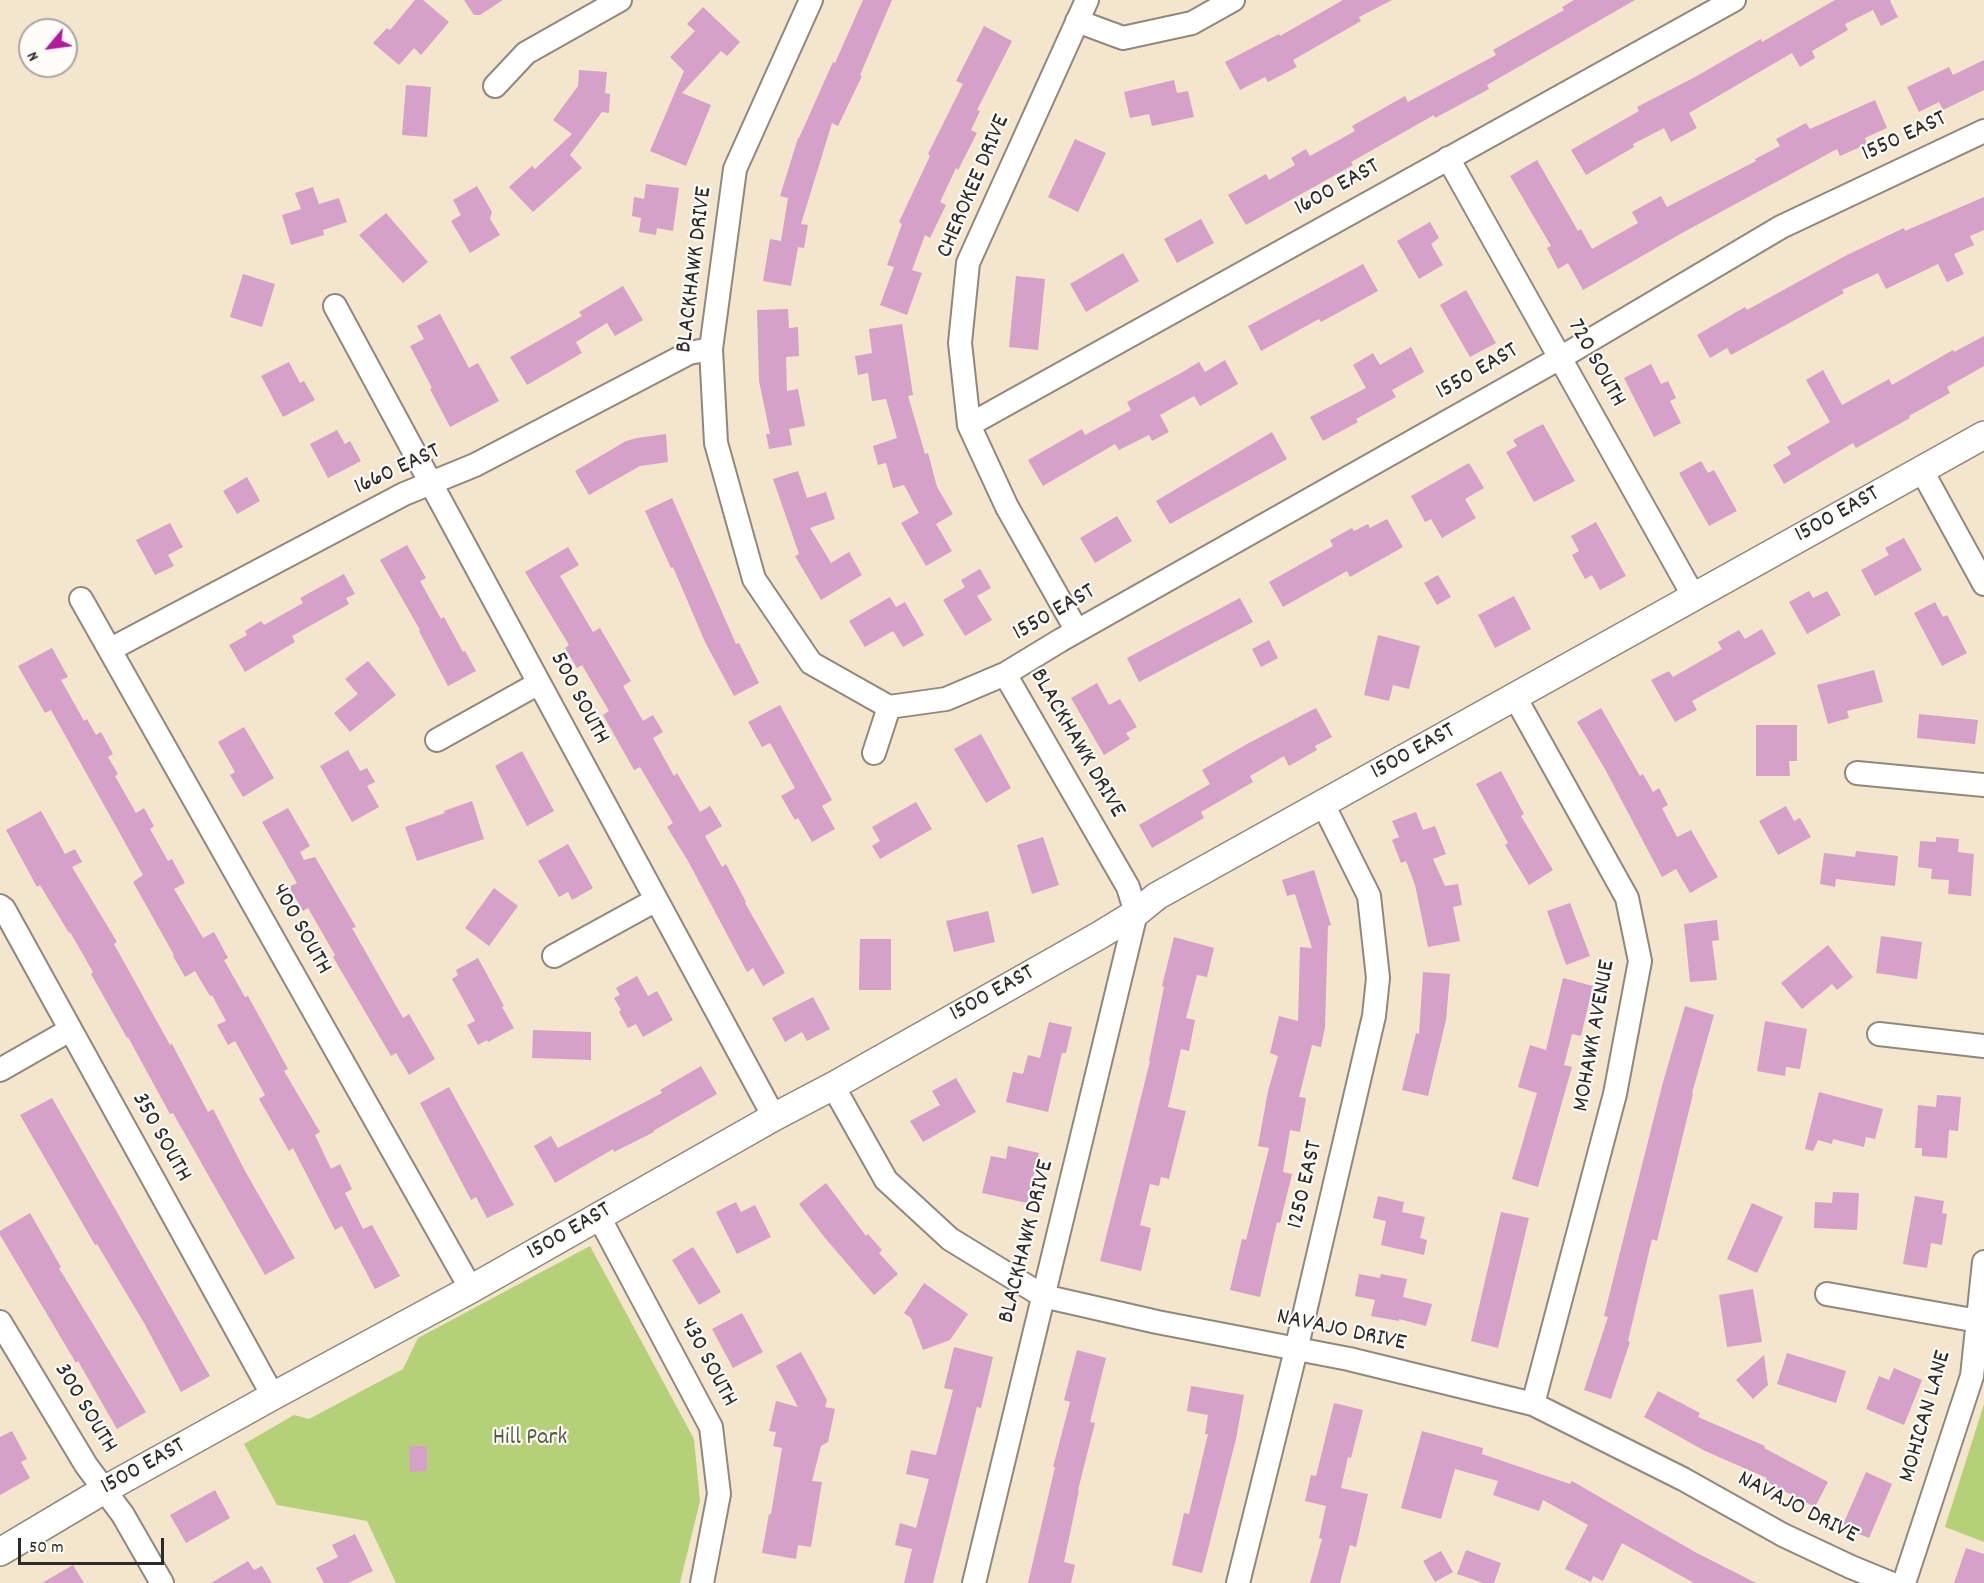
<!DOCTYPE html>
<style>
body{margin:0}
#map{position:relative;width:1984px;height:1583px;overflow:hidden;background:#f3e6cc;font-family:Dekko,sans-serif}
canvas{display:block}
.north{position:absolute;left:18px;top:18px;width:60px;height:60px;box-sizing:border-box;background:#fdfcf7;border:2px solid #a9a8a5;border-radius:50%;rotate:241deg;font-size:16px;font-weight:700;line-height:24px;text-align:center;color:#2b2b2b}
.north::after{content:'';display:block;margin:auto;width:21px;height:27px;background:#b5179e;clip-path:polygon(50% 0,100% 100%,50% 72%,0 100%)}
.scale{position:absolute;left:18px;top:1538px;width:146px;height:27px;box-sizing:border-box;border:3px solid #2b2b2b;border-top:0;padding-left:8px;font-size:18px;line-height:21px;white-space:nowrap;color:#2b2b2b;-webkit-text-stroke:4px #fdfcf7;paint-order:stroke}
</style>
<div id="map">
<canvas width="1984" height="1583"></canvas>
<div class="north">N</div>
<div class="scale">50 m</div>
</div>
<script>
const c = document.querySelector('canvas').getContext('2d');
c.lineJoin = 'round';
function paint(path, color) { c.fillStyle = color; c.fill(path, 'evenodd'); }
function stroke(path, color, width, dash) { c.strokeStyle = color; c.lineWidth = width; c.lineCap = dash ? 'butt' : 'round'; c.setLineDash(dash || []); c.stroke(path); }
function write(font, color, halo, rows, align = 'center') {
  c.font = font + ' Dekko,sans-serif'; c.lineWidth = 4.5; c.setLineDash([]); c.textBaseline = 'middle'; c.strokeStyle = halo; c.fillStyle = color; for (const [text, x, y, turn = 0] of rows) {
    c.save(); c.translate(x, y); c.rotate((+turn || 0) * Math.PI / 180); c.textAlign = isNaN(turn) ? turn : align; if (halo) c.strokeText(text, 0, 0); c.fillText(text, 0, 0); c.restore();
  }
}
const green = new Path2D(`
 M590 1246 694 1439 700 1501 680 1583H396L367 1521 277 1505 244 1444 294 1415 309 1419 403 1369 418 1338Z
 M1984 1404V1542L1945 1527Z`);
const building = new Path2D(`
 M415 0H423L449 22 421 55 414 48 399 65 373 43 387 28 390 30Z
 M464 0H503L480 15H474Z
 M863 0H892L860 75 862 76 838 126 832 123 801 224 808 225 804 248 798 247 791 286 763 281 770 239 781 241 788 198 780 196 798 138H799L833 62 835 63Z
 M1343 0H1392L1359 17 1361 21 1293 60 1297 67 1268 82 1265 77 1240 90 1225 62 1279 34 1280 36Z
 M1574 0H1635L1487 85 1489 89 1435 118 1434 115 1351 162 1353 165 1246 225 1228 195 1266 174 1269 180 1295 165 1291 158 1306 149 1310 156 1355 131 1352 126 1405 96 1408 102 1496 55 1493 50 1564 10 1562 7Z
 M1835 0H1891L1890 1 1898 17 1881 26 1873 10 1845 24 1848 30 1812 51 1815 58 1800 67 1792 53 1689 113 1697 128 1671 142 1664 128 1633 144 1634 147 1586 175 1571 150 1639 111 1637 107 1695 77 1761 39 1762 42Z
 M703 7 740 42 727 56 721 51 682 93 711 105 686 166 650 151 684 71 670 57 695 31 687 24Z
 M984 26 1012 41 977 110 980 111 971 130 977 133 958 170 956 168 940 202 946 205 930 238 925 235 912 270 922 273 907 315 880 305 894 267 887 265 902 224 899 222 930 156 928 154 963 84 956 81Z
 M1984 60V90L1943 110 1939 102 1919 112 1907 87 1949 67 1953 75Z
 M579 70 607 72 605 93 610 94 609 113 602 112 570 155 582 168 533 212 509 187 532 166 535 169 572 134 553 120 578 86Z
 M1174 80 1177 93 1188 91 1194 117 1152 126 1149 114 1130 118 1124 92Z
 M406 85 431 87 427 137 402 135Z
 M1875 100 1887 128 1865 138 1867 144 1840 156 1837 149 1682 233 1583 290 1568 263 1558 269 1547 248 1551 246 1510 176 1537 160 1578 231 1581 229 1592 249 1638 223 1632 212 1661 196 1667 207 1756 161 1755 159 1780 146 1776 139 1806 123 1810 129Z
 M1075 139 1106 153 1078 212 1048 197Z
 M646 184 679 188 673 231 657 228 656 235 639 232 641 218 632 216 634 197 644 199Z
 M477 186 492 212 490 219 500 235 470 253 451 221 461 215 453 200Z
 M313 187 319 204 339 198 347 222 323 230 324 235 291 245 282 215 301 209 295 193Z
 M1984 197V230L1970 236 1974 245 1954 254 1964 274 1947 282 1938 264 1886 289 1878 273 1842 290 1844 293 1731 355 1727 348 1710 358 1697 335 1745 307 1747 310 1847 255 1904 228 1905 231Z
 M386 213 428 262 403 283 359 235Z
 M1201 219 1214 243 1177 263 1164 239Z
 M1430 222 1439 238 1431 244 1443 265 1419 279 1397 241Z
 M1123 253 1139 281 1086 312 1070 284Z
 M1363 264 1378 291 1321 322 1319 319 1261 351 1248 326Z
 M243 274 275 284 262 327 230 317Z
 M1016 276 1045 279 1038 350 1009 347Z
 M623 286 643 320 615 336 607 323 576 342 582 353 527 385 510 357 582 316 579 312Z
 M1466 290 1496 343 1470 357 1440 305Z
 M788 309 789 328 798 327 799 356 786 357 787 391 798 389 805 426 789 429 792 445 769 449 766 434H770L759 381 757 310Z
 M440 314 469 368 478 363 499 401 450 427 430 389 432 388 410 346 424 339 417 326Z
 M902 324 913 395 908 396 925 454 928 453 937 487 953 514 936 524 952 551 926 566 901 523 919 513 904 485 893 488 886 463 878 465 873 446 897 438 886 399 872 401 868 373 858 375 855 356 872 353 869 329Z
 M1984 336V366L1947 387 1950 393 1909 416 1910 418 1856 448 1853 443 1784 484 1773 465 1791 454 1787 447 1830 422 1806 380 1823 370 1842 405 1889 379 1892 385 1953 350 1954 352Z
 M1411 347 1424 372 1392 390 1396 397 1356 419 1358 422 1323 441 1310 417 1366 388 1353 365 1373 353 1380 365Z
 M1225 360 1238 384 1200 406 1194 396 1160 415 1169 432 1152 441 1149 435 1119 450 1115 444 1043 486 1028 460 1082 429 1085 435 1131 410 1127 402 1181 373 1199 362 1205 372Z
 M289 362 300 383 304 381 315 400 283 417 261 376Z
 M1651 364 1661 384 1668 381 1676 398 1670 401 1681 423 1654 437 1624 378Z
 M1543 424 1575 481 1534 502 1506 452 1517 446 1513 440Z
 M337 430 345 444 350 441 361 461 328 478 310 444Z
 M1272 432 1287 459 1170 524 1156 501Z
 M666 434 668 462 640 466 589 495 575 471 626 441 637 438Z
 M1701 461 1708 473 1714 470 1737 511 1709 526 1679 473Z
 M1469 463 1484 488 1465 499 1476 518 1442 538 1431 519 1425 522 1411 496Z
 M798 471 807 498 826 492 835 519 810 528 831 563 849 552 862 575 821 600 795 556 799 554 773 479Z
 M247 477 260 501 237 514 223 491Z
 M672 498 736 644 739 643 759 683 734 696 705 642 673 567 671 568 645 511Z
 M1117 516 1132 541 1095 563 1080 538Z
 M1387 519 1403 547 1350 577 1347 571 1283 607 1269 582 1333 546 1330 540 1352 528 1354 531 1368 524 1370 528Z
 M1596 522 1626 576 1600 590 1592 575 1585 579 1572 555 1579 551 1571 536Z
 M170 523 183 547 168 555 174 566 155 575 136 540Z
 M1904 538 1922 570 1875 596 1861 570 1889 555 1885 548Z
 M407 545 426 578 420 581 441 619 444 617 463 652 465 651 476 671 448 686 419 631 420 630 380 560Z
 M568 547 579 565 560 576 593 632 600 628 631 681 623 686 643 721 653 715 663 732 653 738 674 776 677 773 700 812 710 806 722 826 705 836 722 867 726 864 746 902 745 903 785 973 763 986 753 968 747 972 688 861 667 827 673 823 640 767 634 770 603 715 609 711 582 665 577 668 565 648 569 645 525 572Z
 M980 569 991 588 977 596 992 620 965 636 943 600 965 587 961 580Z
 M344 574 355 594 346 598 349 604 292 636 295 642 245 672 229 645 247 635 245 631 261 621 264 625 303 603 300 598Z
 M1438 575 1451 597 1437 605 1424 583Z
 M1809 591 1813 598 1827 591 1841 615 1807 634 1789 602Z
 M1514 596 1531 629 1495 648 1478 615Z
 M890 597 896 607 905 602 924 635 903 647 893 631 865 647 849 621Z
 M1240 598 1253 622 1139 682 1127 658Z
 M1935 602 1943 617 1947 615 1967 653 1942 666 1914 613Z
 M1762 629 1776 654 1692 701 1697 710 1675 722 1651 680 1669 671 1673 677 1722 649 1718 642 1739 630 1745 639Z
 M1378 635 1420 646 1409 689 1393 685 1389 701 1364 695Z
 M1269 640 1278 658 1261 667 1252 649Z
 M52 648 68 677 61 680 84 721 87 719 96 735 101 732 113 754 108 757 118 774 115 776 136 813 144 808 154 826 150 829 168 861 172 859 185 883 174 889 203 938 214 932 228 958 224 960 245 997 248 996 288 1069 284 1071 320 1132 315 1135 331 1169 340 1164 352 1189 345 1193 363 1229 372 1225 400 1276 375 1289 342 1226 335 1230 293 1148 289 1151 259 1099 265 1095 235 1041 228 1045 217 1025 226 1021 212 995 210 996 195 971 185 977 173 956 174 955 133 882 143 875 51 710 45 713 18 666Z
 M368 661 396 695 350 732 334 713 358 694 345 679Z
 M1874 670 1883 702 1847 711 1849 718 1828 724 1817 685Z
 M1097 683 1109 705 1120 699 1137 727 1126 733 1130 739 1104 755 1071 698Z
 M780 705 832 800 822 806 835 829 812 842 798 818 795 820 781 796 795 788 770 743 762 747 748 722Z
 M1316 708 1332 737 1315 746 1317 750 1289 766 1284 756 1250 776 1253 782 1201 812 1204 818 1152 848 1139 825 1210 784 1202 770 1247 744Z
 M1601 708 1640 776 1643 774 1653 792 1659 788 1668 805 1662 808 1677 837 1691 830 1718 877 1690 893 1676 869 1662 877 1605 769 1577 722Z
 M1919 714 1978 720 1975 744 1917 738Z
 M1756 725H1797V761H1789L1790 776H1756Z
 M244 727 274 778 243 797 230 775 235 772 218 742Z
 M981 734 1011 788 986 803 954 749Z
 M348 750 360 771 367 768 375 782 367 786 379 807 352 822 320 766Z
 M522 751 554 811 527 826 495 766Z
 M1501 771 1524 814 1521 816 1553 870 1529 885 1505 845 1508 843 1476 784Z
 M472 801 484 839 417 861 405 827 445 813 444 811Z
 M916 802 932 829 880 859 872 846 880 841 872 827Z
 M1786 806 1794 821 1800 818 1811 837 1778 855 1759 821Z
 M288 808 310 846 300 852 304 860 315 857 356 927 352 928 403 1018 409 1014 435 1059 409 1075 396 1053 391 1056 333 957 335 955 308 908 303 911 289 887 297 883 262 822Z
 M41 811 65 854 75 849 82 862 72 867 117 942 114 944 170 1045 172 1044 208 1112 213 1109 245 1171 295 1258 265 1275 173 1113 170 1114 128 1037 127 1038 91 974 93 972 70 932 69 933 40 885 37 887 6 830Z
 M1416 812 1423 830 1435 826 1446 854 1433 859 1445 886 1458 884 1462 905 1453 907 1460 941 1428 947 1415 885 1406 861 1401 863 1392 840 1399 837 1392 821Z
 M1043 837 1059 885 1032 894 1017 845Z
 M1936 837 1959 839 1958 852 1974 854 1971 896 1948 894 1949 880 1931 879 1932 869 1918 867 1920 841 1936 842Z
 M568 844 593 888 572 900 568 892 559 897 538 861Z
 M1856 851 1898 856 1895 886 1836 879 1835 887 1820 884 1824 853 1855 857Z
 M1314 870 1331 925 1328 926 1325 1027 1321 1047 1312 1045 1299 1097 1306 1098 1300 1132 1290 1130 1283 1172 1292 1174 1280 1223 1277 1222 1260 1297 1230 1290 1242 1239 1246 1240 1269 1148 1258 1146 1268 1091 1278 1056 1270 1053 1279 1016 1298 1021 1300 947 1312 948 1295 894 1287 896 1282 880Z
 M494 888 518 906 489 946 465 928Z
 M1570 903 1590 956 1566 965 1547 911Z
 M988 911 995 942 954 952 946 921Z
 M1717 920 1719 940 1712 941 1717 980 1690 982 1684 924Z
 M1881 936 1922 942 1917 979 1876 973Z
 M1174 937 1214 948 1207 977 1197 975 1186 1018 1195 1020 1189 1051 1181 1049 1168 1107 1186 1111 1169 1179 1161 1177 1159 1186 1150 1184 1140 1225 1151 1228 1141 1271 1100 1261 1150 1061H1149L1164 987 1162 986Z
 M860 939H891V990H859Z
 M1828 945 1853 977 1837 990 1832 984 1802 1009 1781 983Z
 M478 958 504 1006 502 1007 514 1028 488 1042 487 1040 478 1045 467 1025 475 1021 452 979 458 975 456 970Z
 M1423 972 1450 974 1446 1020 1428 1096 1402 1090 1416 1033 1419 1034Z
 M637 976 648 996 657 991 673 1020 643 1037 636 1024 628 1028 619 1012 621 1010 614 998 620 995 616 988Z
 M1563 978 1593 986 1581 1036 1572 1034 1564 1065 1572 1067 1538 1187 1512 1179 1537 1093 1518 1087 1530 1045 1546 1050Z
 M813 997 830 1029 807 1041 802 1032 785 1042 772 1018Z
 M1685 1006 1714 1015 1692 1093 1693 1094 1657 1241 1652 1239 1628 1341 1630 1342 1611 1399 1584 1390 1608 1317 1604 1316 1620 1252 1662 1086Z
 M1765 1021 1807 1029 1800 1069 1786 1067 1785 1076 1757 1071Z
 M1049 1022 1072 1027 1066 1053H1062L1048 1112 1006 1102 1013 1072 1023 1074 1028 1055 1040 1058Z
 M533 1030 591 1032V1060L532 1058Z
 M701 1066 717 1094 653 1131 654 1132 614 1152 613 1149 555 1183 534 1146 551 1136 558 1148 662 1093 660 1090Z
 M956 1078 976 1112 923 1142 910 1121 940 1105 932 1091Z
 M449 1087 514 1205 487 1218 476 1197 471 1200 420 1103Z
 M1819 1092 1883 1109 1875 1139 1866 1137 1864 1147 1833 1139 1832 1144 1818 1140 1813 1151 1805 1149Z
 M1937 1095 1961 1097 1958 1131 1949 1130 1947 1158 1922 1156V1148H1915L1918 1105 1936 1107Z
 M52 1098 210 1376 181 1392 144 1323 97 1244 95 1245 20 1115Z
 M1008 1146 1039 1153 1027 1203 982 1193 991 1156 1006 1159Z
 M826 1183 866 1236 868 1234 882 1250 879 1253 898 1274 874 1295 825 1238 799 1204Z
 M1833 1192 1859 1193 1857 1230 1814 1228 1815 1202 1832 1203Z
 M1378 1196 1404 1202 1402 1212 1425 1217 1420 1238 1427 1240 1424 1255 1381 1245 1386 1221 1373 1218Z
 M1915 1196 1944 1201 1942 1213 1947 1214 1942 1245 1931 1243 1927 1268 1903 1264Z
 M736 1202 741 1212 755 1205 771 1237 737 1254 716 1212Z
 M1752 1203 1783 1217 1757 1273 1727 1259Z
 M1501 1212 1529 1218 1498 1348 1471 1341Z
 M30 1213 61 1267 59 1268 146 1412 117 1429 78 1361 76 1363 0 1235V1231Z
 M693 1247 721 1292 699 1305 672 1260Z
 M1359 1274 1380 1278 1381 1274 1407 1279 1403 1297 1432 1304 1426 1326 1399 1319V1321L1371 1316 1375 1300 1355 1296Z
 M924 1283 968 1314 950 1340 923 1350 911 1318 904 1313Z
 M1753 1289 1762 1342 1727 1347 1719 1295Z
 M742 1313 763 1352 733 1368 712 1329Z
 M954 1347 993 1357 981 1408 977 1407 933 1583H904L912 1549 895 1545 900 1523 916 1528 929 1479 906 1474 911 1450 936 1455 953 1390 944 1388Z
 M1077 1350 1106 1358 1090 1422 1095 1423 1078 1490H1079L1064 1562 1075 1565 1071 1583H1028L1055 1467H1053L1070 1402 1064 1400Z
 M801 1352 827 1400 825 1407 835 1409 828 1442 821 1446 812 1481 822 1482 811 1547 798 1545 796 1559 762 1553 769 1514H771L782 1448 773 1446 776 1432 769 1431 776 1401 798 1407 776 1366Z
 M1787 1353 1846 1371 1836 1403 1777 1384Z
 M1764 1355 1768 1385 1753 1399 1736 1380Z
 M1894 1368 1922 1380 1904 1425 1866 1409 1879 1376 1889 1380Z
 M1191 1386 1244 1395 1236 1439 1202 1573 1172 1565 1184 1513 1189 1514 1208 1434H1205L1208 1415 1187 1411Z
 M1658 1391 1700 1413 1698 1417 1765 1446 1764 1448 1828 1482 1815 1507 1765 1481 1767 1478 1705 1451 1644 1417Z
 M1334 1403 1363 1410 1351 1458 1348 1457 1341 1488 1368 1494 1356 1547 1350 1545 1340 1583H1310L1322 1539 1319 1538 1326 1506 1305 1501 1311 1475 1316 1476Z
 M12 1431 27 1459 21 1462 30 1478 0 1495V1437Z
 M1422 1431 1483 1448 1482 1454 1570 1484 1572 1481 1695 1552 1756 1583H1694L1622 1543 1603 1581 1593 1576 1591 1582 1565 1569 1588 1525 1543 1500 1539 1511 1493 1495 1498 1481 1455 1469 1441 1519 1401 1508Z
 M409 1446H427V1471L410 1472Z
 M1866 1472 1892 1484 1869 1538 1842 1527Z
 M215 1490 230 1518 186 1543 170 1515Z
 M355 1534 373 1571 348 1583H324L316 1568 338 1557 332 1545Z
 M1966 1548 1984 1554V1583H1954Z
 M1466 1550 1501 1563 1494 1583H1483L1457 1574Z
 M1441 1551 1453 1572 1435 1582 1423 1561Z
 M248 1561 254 1570 262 1566 272 1583H211Z
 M73 1565 84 1583H42Z`);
const minor = new Path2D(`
 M811 0 735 169 711 349 716 443 754 579 811 663 889 707 946 699 1005 674 1061 640 1560 358 1781 227 1984 131
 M1077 21 1123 38 1192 23 1233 0
 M495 86 526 53 620 0
 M1448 158 1694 597
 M335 306 774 1117
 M969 425 1734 0
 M1921 469 1984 584
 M81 599 471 1289
 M1077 631 1007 507 969 425 960 343 968 263 1087 0
 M111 649 404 494 475 465 689 353 711 349
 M1515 697 1627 898 1640 961 1615 1094 1533 1404
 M437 740 539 683
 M874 753 889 707
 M1857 773 1984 785
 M0 906 4 909 273 1396
 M554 956 656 900
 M1879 1034 1984 1046
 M0 1070 70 1030
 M833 1086 886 1180 950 1239 1043 1296 1157 1322 1349 1359 1533 1404 1683 1479 1783 1535 1851 1567 1890 1583
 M599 1217 711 1427 719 1494 702 1583
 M1827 1294 1978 1321
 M0 1322 86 1465 123 1515 162 1583
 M974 1583 1136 913 1128 887 1005 674
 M1238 1583 1296 1350 1374 1016 1378 978 1369 896 1323 804
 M1904 1583 1972 1376 1984 1262`);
const tertiary = new Path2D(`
 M0 1552 104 1490 273 1396 471 1289 774 1117 833 1086 1100 935 1136 913 1157 896 1984 435`);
const streetNames = [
 ["1550 EAST",1905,138,-25],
 ["CHEROKEE DRIVE",975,187,-67],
 ["1600 EAST",1338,189,-29],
 ["BLACKHAWK DRIVE",696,270,-83],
 ["720 SOUTH",1595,364,61],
 ["1550 EAST",1478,373,-30],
 ["1660 EAST",398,471,-25],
 ["1500 EAST",1838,516,-29],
 ["1550 EAST",1055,614,-30],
 ["500 SOUTH",578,699,62],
 ["BLACKHAWK DRIVE",1076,744,60],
 ["1500 EAST",1414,753,-29],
 ["400 SOUTH",300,930,61],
 ["1500 EAST",993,995,-29],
 ["MOHAWK AVENUE",1596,1036,-80],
 ["350 SOUTH",160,1138,61],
 ["1250 EAST",1307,1185,-77],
 ["1500 EAST",570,1233,-30],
 ["BLACKHAWK DRIVE",1028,1242,-76],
 ["NAVAJO DRIVE",1341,1332,12],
 ["430 SOUTH",707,1363,62],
 ["300 SOUTH",84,1409,59],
 ["MOHICAN LANE",1927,1417,-74],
 ["1500 EAST",144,1468,-29],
 ["NAVAJO DRIVE",1797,1509,27]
];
const parkNames = [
 ["Hill Park",530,1440]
];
paint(green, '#b5d177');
paint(building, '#d5a1c9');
stroke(minor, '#8f887c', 26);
stroke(tertiary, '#8f887c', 30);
stroke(minor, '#fff', 22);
stroke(tertiary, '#fff', 27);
write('24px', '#2b2b2b', '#fdfcf7', streetNames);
write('24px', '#545d42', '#fdfcf7', parkNames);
</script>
